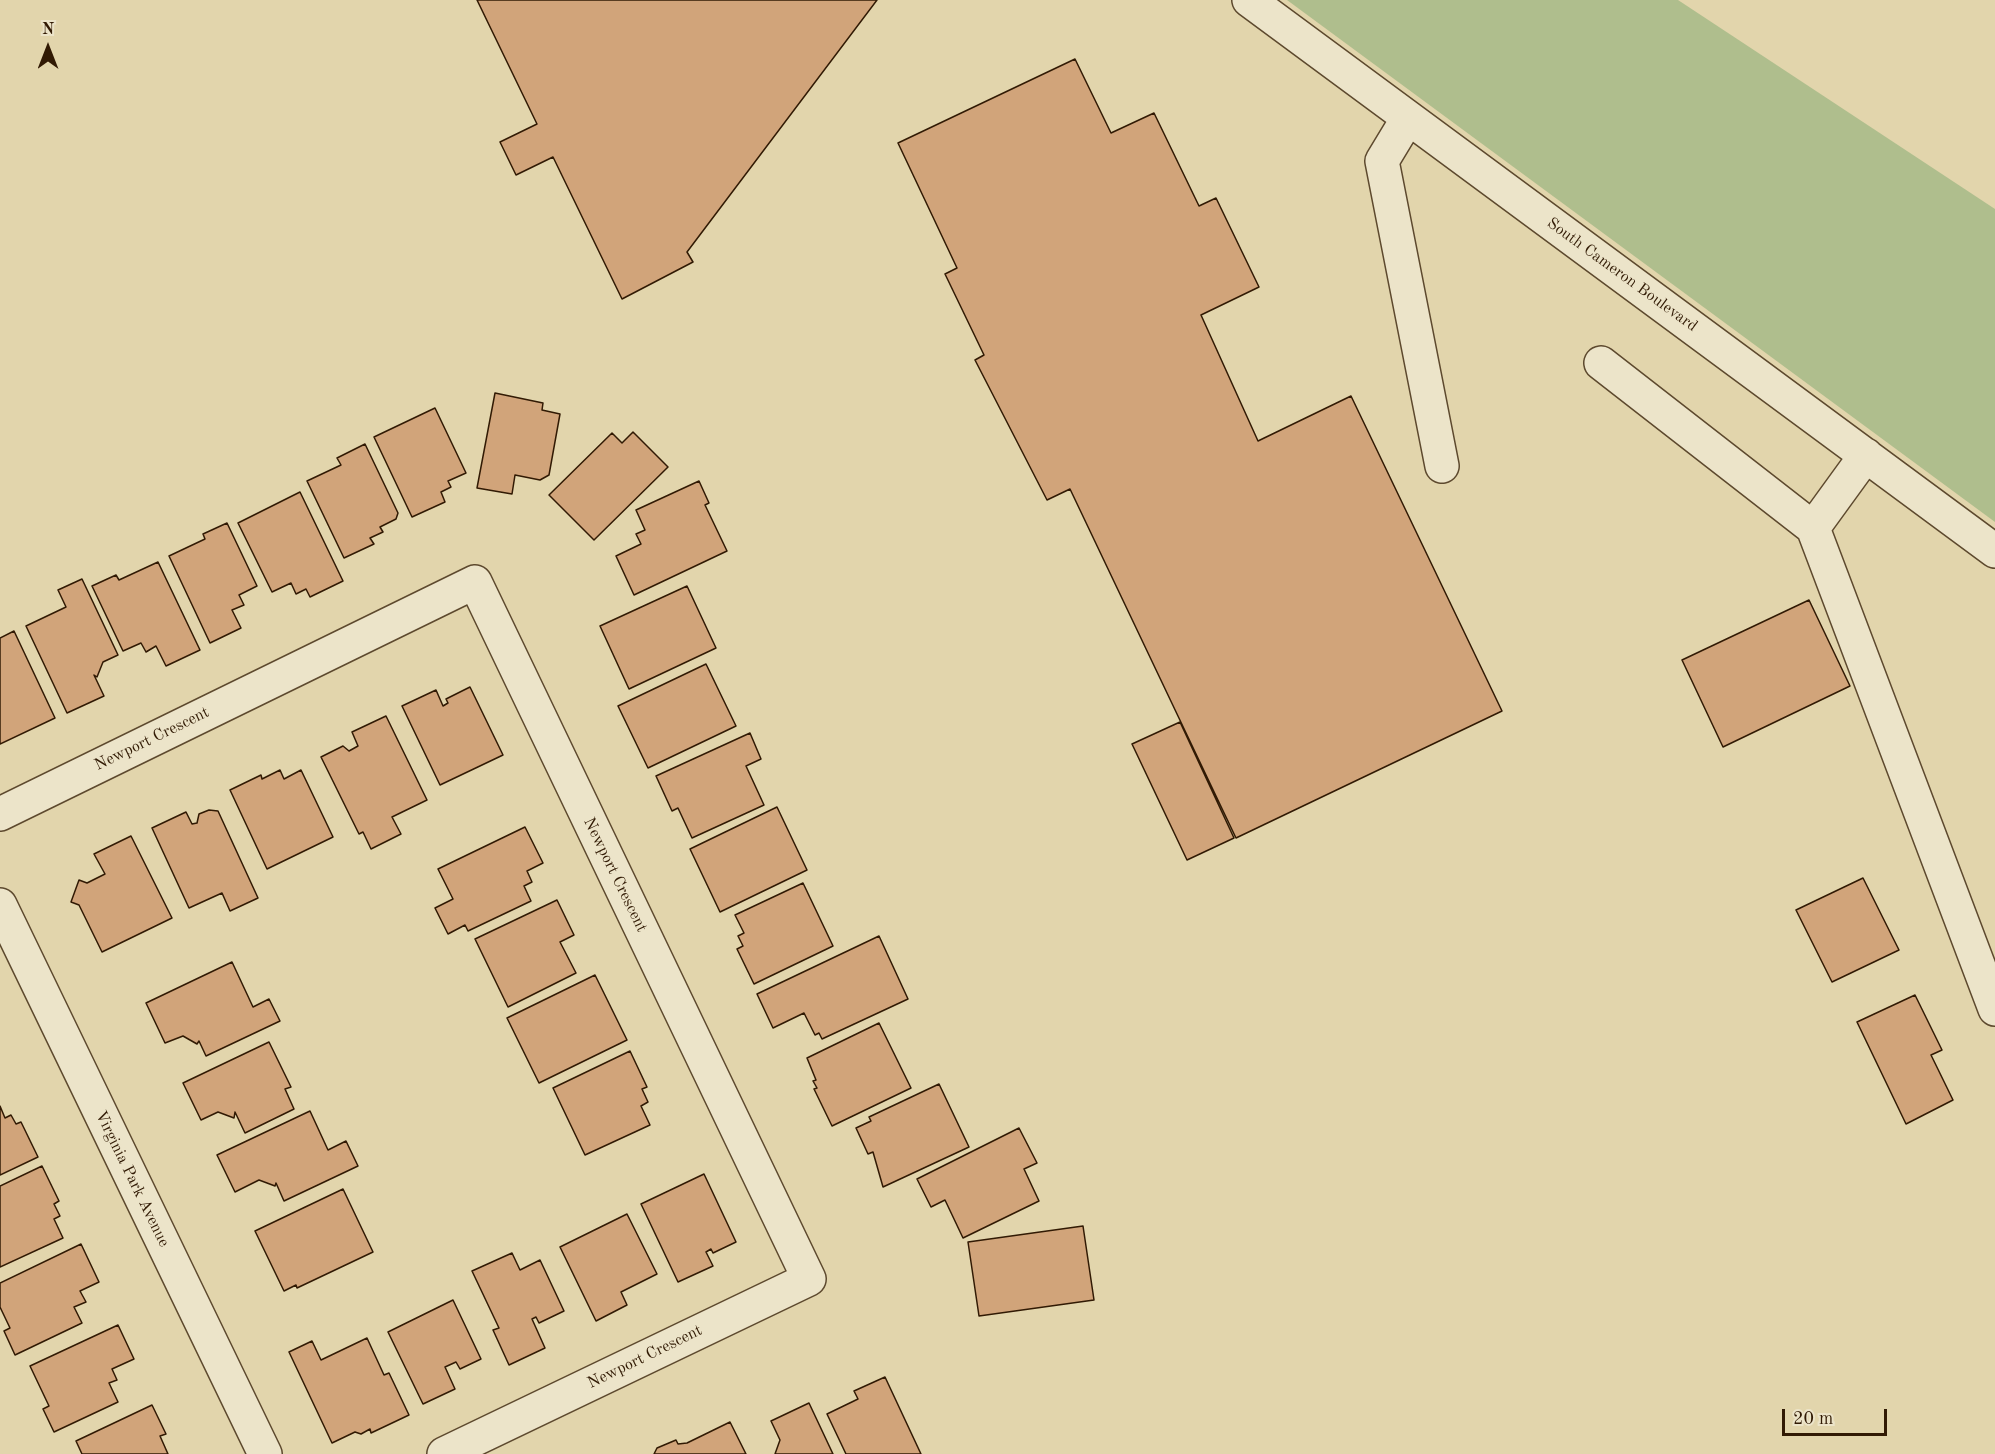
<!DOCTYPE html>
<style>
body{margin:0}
#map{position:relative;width:1995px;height:1454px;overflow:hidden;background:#e2d5ac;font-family:"Old Standard TT",serif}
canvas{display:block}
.north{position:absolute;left:18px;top:18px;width:60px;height:60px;-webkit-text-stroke:4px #ece4c9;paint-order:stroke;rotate:0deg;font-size:16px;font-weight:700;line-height:24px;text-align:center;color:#311a04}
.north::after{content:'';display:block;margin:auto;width:21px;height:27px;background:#311a04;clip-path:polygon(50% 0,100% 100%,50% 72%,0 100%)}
.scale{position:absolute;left:1782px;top:1409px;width:105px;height:27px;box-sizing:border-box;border:3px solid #311a04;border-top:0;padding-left:8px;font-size:18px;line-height:21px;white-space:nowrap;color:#311a04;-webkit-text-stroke:4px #ece4c9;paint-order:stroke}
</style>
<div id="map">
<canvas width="1995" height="1454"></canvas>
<div class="north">N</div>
<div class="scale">20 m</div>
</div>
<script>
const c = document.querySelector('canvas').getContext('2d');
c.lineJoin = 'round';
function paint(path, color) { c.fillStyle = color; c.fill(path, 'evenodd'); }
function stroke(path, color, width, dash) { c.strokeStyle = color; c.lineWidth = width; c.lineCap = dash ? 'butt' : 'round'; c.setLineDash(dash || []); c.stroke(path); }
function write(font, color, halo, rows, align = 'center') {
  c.font = font + ' "Old Standard TT",serif'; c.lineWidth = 4.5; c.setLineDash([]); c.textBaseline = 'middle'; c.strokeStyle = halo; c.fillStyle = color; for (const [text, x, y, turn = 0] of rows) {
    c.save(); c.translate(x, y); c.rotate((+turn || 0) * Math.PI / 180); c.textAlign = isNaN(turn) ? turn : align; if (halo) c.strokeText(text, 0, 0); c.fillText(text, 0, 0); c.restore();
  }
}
const green = new Path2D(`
 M1287 0H1678L1995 209V522Z`);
const building = new Path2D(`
 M477 0H877L687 252 693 262 622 299 553 157 516 175 500 142 537 124Z
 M1075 59 1111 133 1154 113 1199 206 1216 198 1259 287 1201 315 1258 441 1351 396 1502 711 1236 838 1070 489 1047 500 975 360 984 355 945 274 957 268 898 143Z
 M495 393 543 403 542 410 560 414 549 475 540 480 515 475 512 494 477 488Z
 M435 408 466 473 448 481 451 487 441 492 445 502 412 517 374 437Z
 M633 432 668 467 594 540 549 495 612 433 622 443Z
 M365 444 398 513 396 519 380 527 383 532 370 538 374 544 344 558 307 481 341 465 337 458Z
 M699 481 709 503 705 505 727 551 634 595 616 556 641 544 636 534 645 530 636 510Z
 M300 492 343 581 310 597 306 589 296 594 291 583 272 592 238 523Z
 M227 523 257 586 239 595 244 605 232 610 241 628 210 643 169 556 205 539 203 534Z
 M158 562 200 650 166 666 156 646 146 652 141 643 123 651 92 586 116 575 119 580Z
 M82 579 118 655 103 662 97 677 94 675 104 696 67 713 26 626 66 607 58 590Z
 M687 586 716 648 629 689 600 626Z
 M1809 600 1850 686 1723 747 1682 660Z
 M14 631 55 718 0 744V638Z
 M706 664 736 726 648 768 618 706Z
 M470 687 503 755 440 785 402 706 436 690 443 706 448 703 446 699Z
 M386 716 427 800 392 817 401 834 371 849 363 832 359 834 321 757 343 746 349 751 358 746 352 732Z
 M1180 722 1234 838 1187 860 1132 744Z
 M750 733 761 759 746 766 764 805 692 838 678 808 672 811 656 776Z
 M280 770 284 779 301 770 333 837 267 869 230 790 261 775 262 779Z
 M777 807 807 870 720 912 690 849Z
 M209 810 218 811 258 898 230 911 222 893 189 908 152 828 186 812 192 824 197 823 199 814Z
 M525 827 543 863 527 871 532 882 524 886 531 901 468 931 465 925 448 934 435 908 453 899 438 869Z
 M131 836 172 918 102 952 79 905 71 902 79 880 87 883 105 874 94 854Z
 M1863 878 1899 950 1832 982 1796 910Z
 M803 883 833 946 754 984 737 949 743 946 738 936 744 933 735 915Z
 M557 900 574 935 560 942 576 973 508 1007 475 939Z
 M879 936 908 999 822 1039 819 1033 815 1035 804 1013 773 1028 757 994Z
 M232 962 253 1007 269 999 280 1021 206 1056 199 1041 197 1044 183 1036 165 1043 146 1003Z
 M595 975 627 1040 539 1083 507 1018Z
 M1915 995 1942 1050 1931 1055 1953 1100 1906 1124 1857 1022Z
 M879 1023 911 1088 832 1126 814 1089 817 1088 813 1081 816 1080 807 1058Z
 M269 1042 291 1087 285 1089 294 1109 245 1133 235 1112 234 1118 218 1112 201 1120 183 1083Z
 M630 1051 647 1087 642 1089 648 1102 641 1106 650 1125 585 1155 553 1088Z
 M939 1084 969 1147 883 1187 873 1152 868 1154 856 1128 871 1121 869 1117Z
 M0 1106 5 1118 11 1115 16 1124 21 1122 38 1157 0 1175Z
 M310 1111 328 1150 346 1141 358 1166 284 1201 276 1183 275 1186 259 1180 235 1192 217 1155Z
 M1019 1128 1037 1163 1024 1169 1039 1201 963 1238 945 1200 931 1207 917 1179Z
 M42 1166 59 1201 54 1204 60 1216 54 1219 63 1238 0 1267V1186Z
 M704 1174 736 1242 713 1253 711 1249 706 1252 713 1266 678 1282 641 1204Z
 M343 1189 373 1252 297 1288 296 1285 284 1291 255 1231Z
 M627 1214 657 1274 621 1292 627 1305 596 1321 560 1247Z
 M1083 1226 1094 1300 979 1316 968 1242Z
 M81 1244 99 1282 80 1291 86 1302 74 1307 82 1323 15 1355 4 1331 10 1328 0 1307V1283Z
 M512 1253 520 1270 540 1260 564 1311 539 1323 536 1317 532 1319 545 1348 509 1365 493 1330 499 1328 472 1271Z
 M453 1300 481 1359 460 1369 456 1362 445 1367 455 1389 423 1404 388 1332Z
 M118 1325 134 1359 112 1369 117 1380 109 1383 118 1402 54 1432 43 1409 49 1406 30 1366Z
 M367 1338 384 1375 389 1373 409 1415 371 1433 370 1429 361 1434 355 1432 332 1443 289 1352 312 1341 321 1360Z
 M885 1377 921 1454H846L827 1414 858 1399 854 1391Z
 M809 1403 833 1454H775L780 1440 771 1421Z
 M152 1405 166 1434 160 1436 168 1454H82L76 1441Z
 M730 1422 746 1454H654L657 1448 676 1440 678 1444 687 1443Z`);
const minor = new Path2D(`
 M1249 0 1995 551
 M1408 118 1382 161 1442 466
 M1601 363 1813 528
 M1866 455 1813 528 1995 1009
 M0 814 475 582 809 1279 444 1454
 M0 905 265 1454`);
const streetNames = [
 ["South Cameron Boulevard",1622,275,36],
 ["Newport Crescent",152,739,-26],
 ["Newport Crescent",615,875,64],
 ["Virginia Park Avenue",132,1179,64],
 ["Newport Crescent",645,1357,-26]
];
paint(green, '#afbe8d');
paint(building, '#d1a47a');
stroke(building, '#311a04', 1.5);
stroke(minor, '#5d492e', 36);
stroke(minor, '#ece4c9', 33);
write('16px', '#311a04', '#ece4c9', streetNames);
</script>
